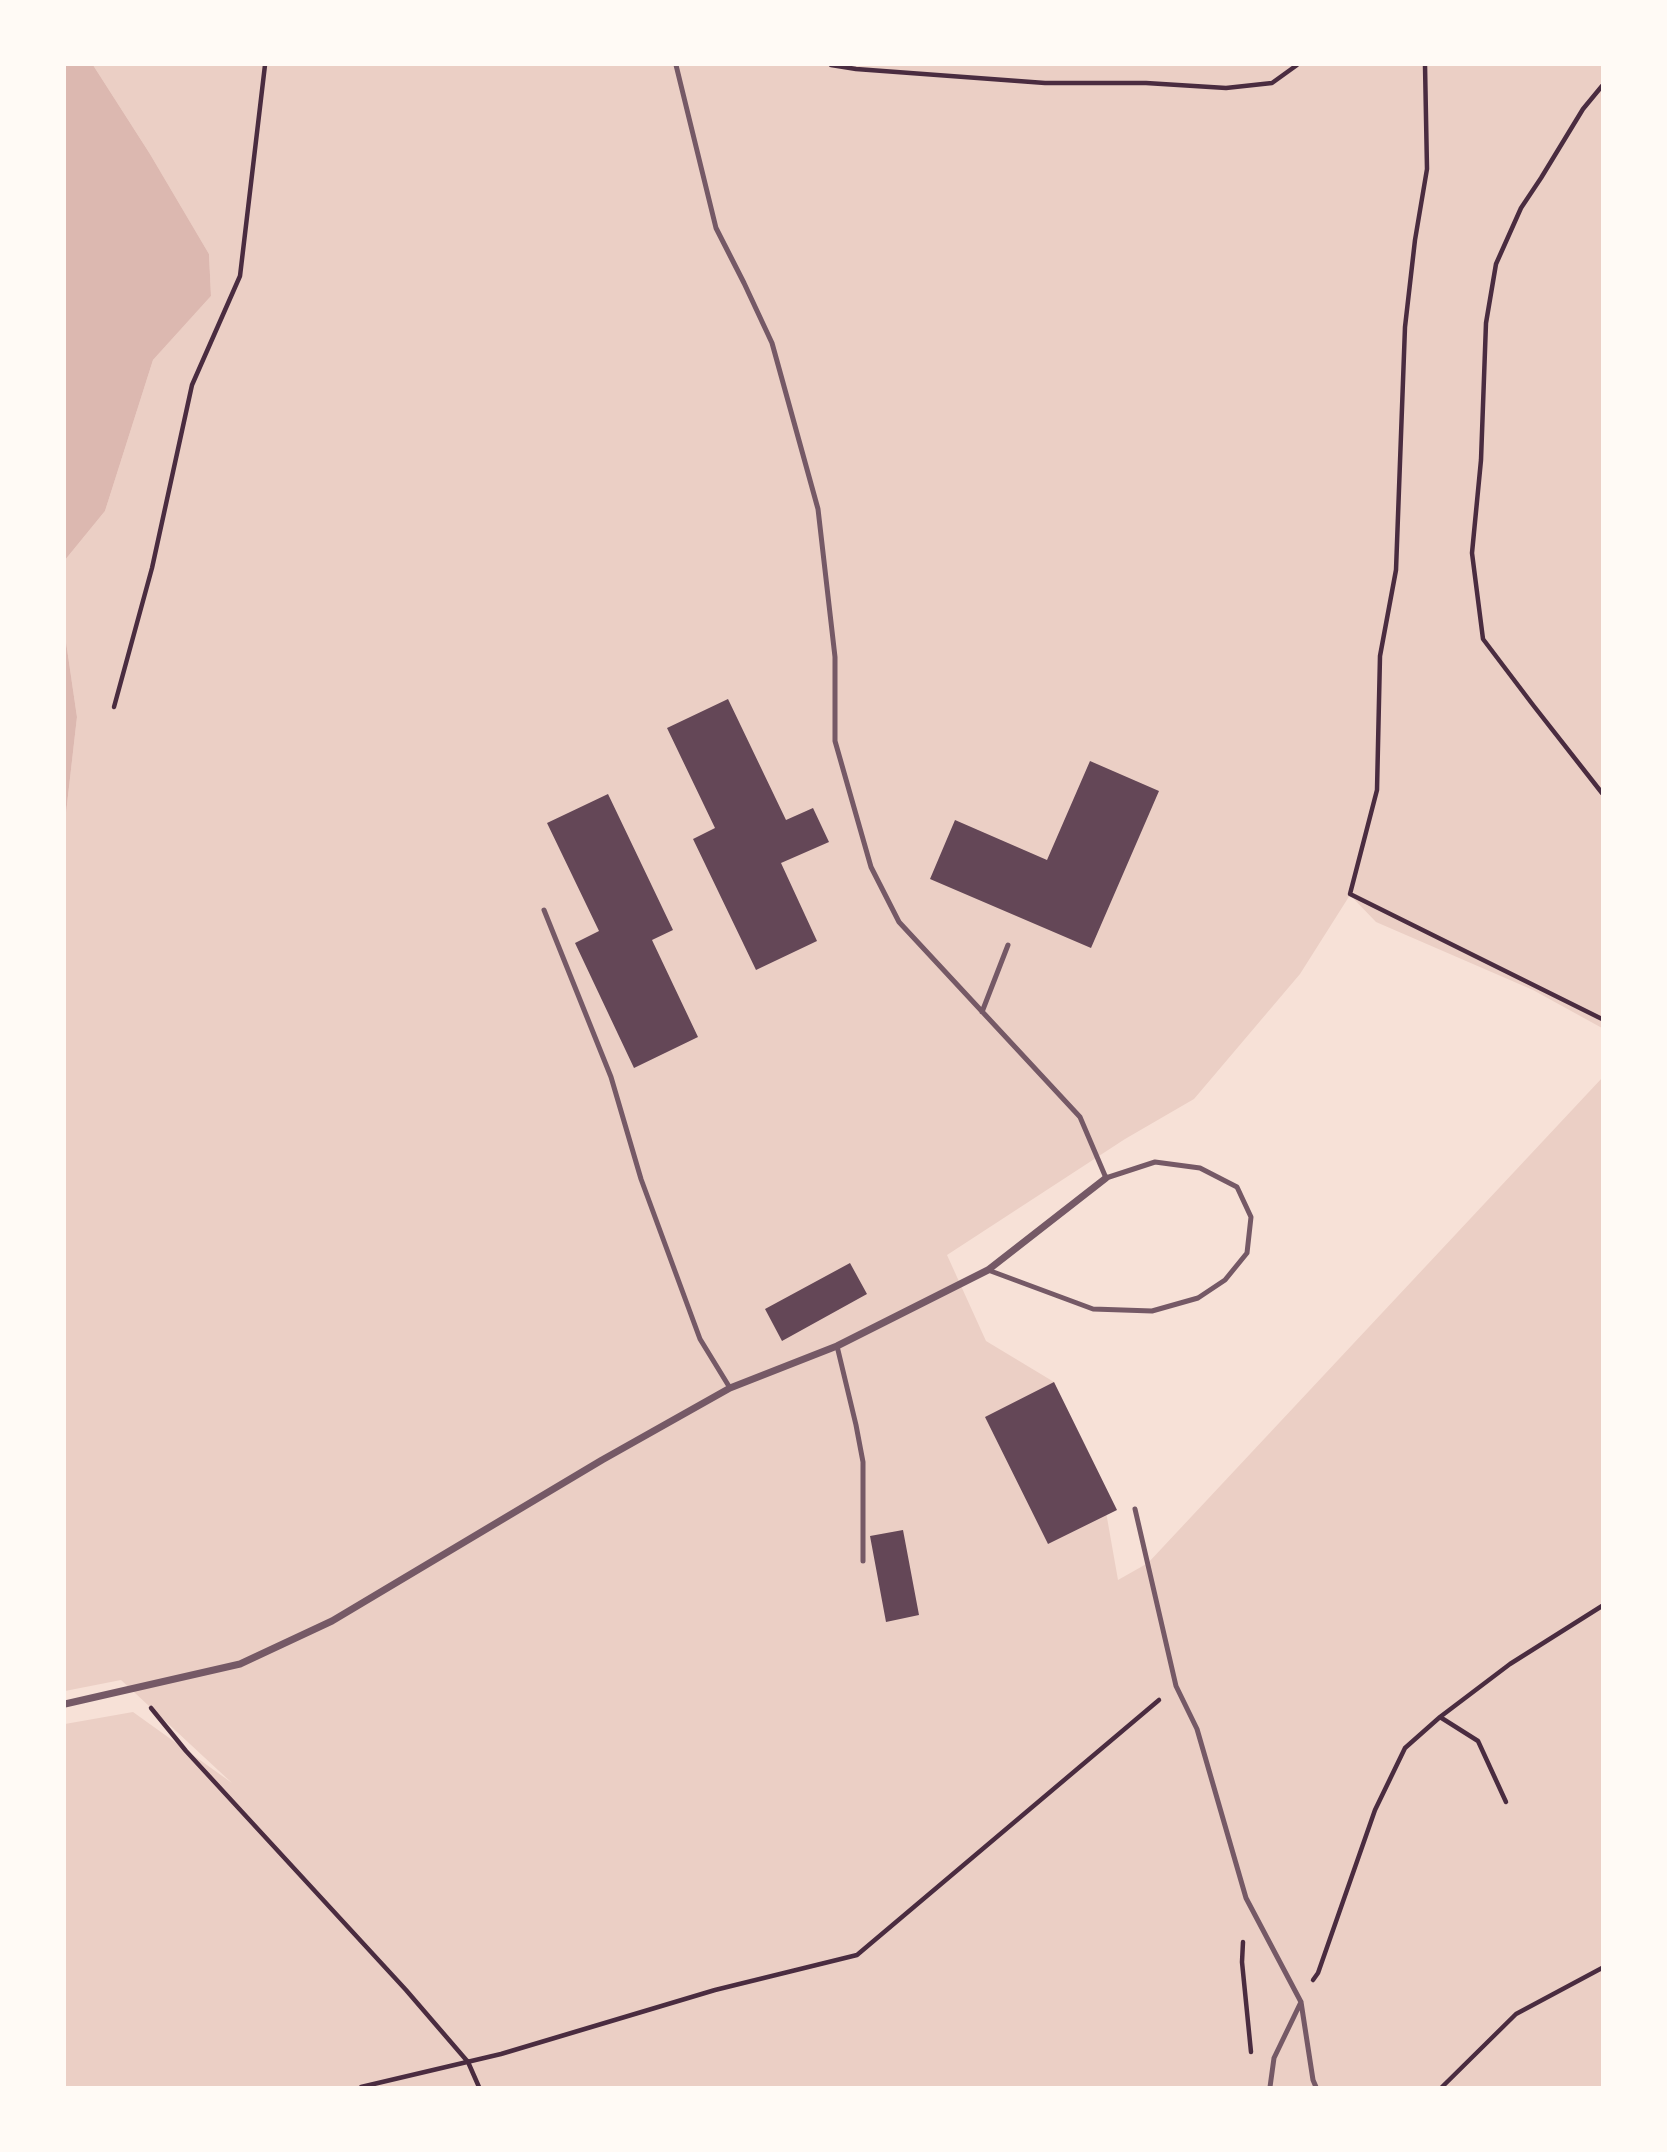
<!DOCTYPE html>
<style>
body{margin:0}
#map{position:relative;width:1667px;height:2152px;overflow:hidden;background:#f7e1d7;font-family:"Sofia Sans Condensed",sans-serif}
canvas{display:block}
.frame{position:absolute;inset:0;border:66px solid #fffaf5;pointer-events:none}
</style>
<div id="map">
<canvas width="1667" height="2152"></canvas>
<div class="frame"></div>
</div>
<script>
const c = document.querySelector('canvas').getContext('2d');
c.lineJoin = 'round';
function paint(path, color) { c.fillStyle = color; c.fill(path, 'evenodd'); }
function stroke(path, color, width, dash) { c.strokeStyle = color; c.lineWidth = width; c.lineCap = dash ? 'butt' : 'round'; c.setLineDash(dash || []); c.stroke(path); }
const green = new Path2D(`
 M93 65H1602V1028L1533 990 1376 922 1350 895 1300 974 1194 1099 1125 1139 947 1255 986 1341 1054 1382 1103 1495 1118 1580 1148 1563 1602 1078V2087H65V1724L133 1712 232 1783 121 1680 65 1691V822L77 717 65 635V560L105 511 153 360 211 296 209 254 150 154Z`);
const water = new Path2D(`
 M65 65H93L150 154 209 254 211 296 153 360 105 511 65 560Z
 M65 635 77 717 65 822Z`);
const building = new Path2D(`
 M728 699 786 820 813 808 829 842 781 863 817 941 756 970 693 839 715 828 667 728Z
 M1090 761 1159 791 1091 948 930 879 955 820 1047 860Z
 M608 794 673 930 652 940 698 1037 634 1068 575 943 599 931 547 823Z
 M850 1263 867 1294 782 1341 765 1309Z
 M1054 1382 1117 1510 1048 1544 985 1417Z
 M903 1530 919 1615 886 1622 870 1536Z`);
const path = new Path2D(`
 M831 65 856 69 1045 83H1146L1226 88 1272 83 1297 65
 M1425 65 1427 169 1415 240 1405 327 1396 570 1380 656 1377 790 1350 894 1602 1019
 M1602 86 1583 109 1541 178 1521 208 1496 264 1486 323 1481 460 1472 553 1483 639 1533 705 1602 793
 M114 707 152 568 192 385 240 276 265 65
 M151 1708 186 1751 406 1990 468 2062 479 2087
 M1440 1717 1478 1741 1506 1802
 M1243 1942 1242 1962 1251 2052
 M1313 1980 1318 1973 1375 1810 1405 1748 1440 1717 1510 1664 1602 1606
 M361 2087 501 2054 715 1990 857 1955 1159 1700
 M1442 2087 1516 2014 1602 1968`);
const service = new Path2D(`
 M676 65 716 228 744 283 772 343 818 509 835 657V741L871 867 899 922 1080 1117 1106 1178 1155 1162 1200 1168 1237 1187 1251 1217 1247 1253 1225 1280 1198 1298 1152 1311 1093 1309 988 1270
 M544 910 611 1077 641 1179 700 1339 730 1388
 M982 1012 1008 945
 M837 1346 856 1425 863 1462V1561
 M1135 1509 1176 1686 1197 1729 1246 1898 1301 2002 1313 2080 1316 2087
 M1270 2087 1274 2058 1301 2002`);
const minor = new Path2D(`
 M65 1704 240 1664 332 1621 602 1460 730 1388 837 1346 988 1270 1106 1178`);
paint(green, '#ebcfc5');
paint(water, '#dcb8b0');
paint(building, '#644757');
stroke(path, '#4a2c40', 4.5);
stroke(service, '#755966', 5);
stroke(minor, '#755966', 7);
</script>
